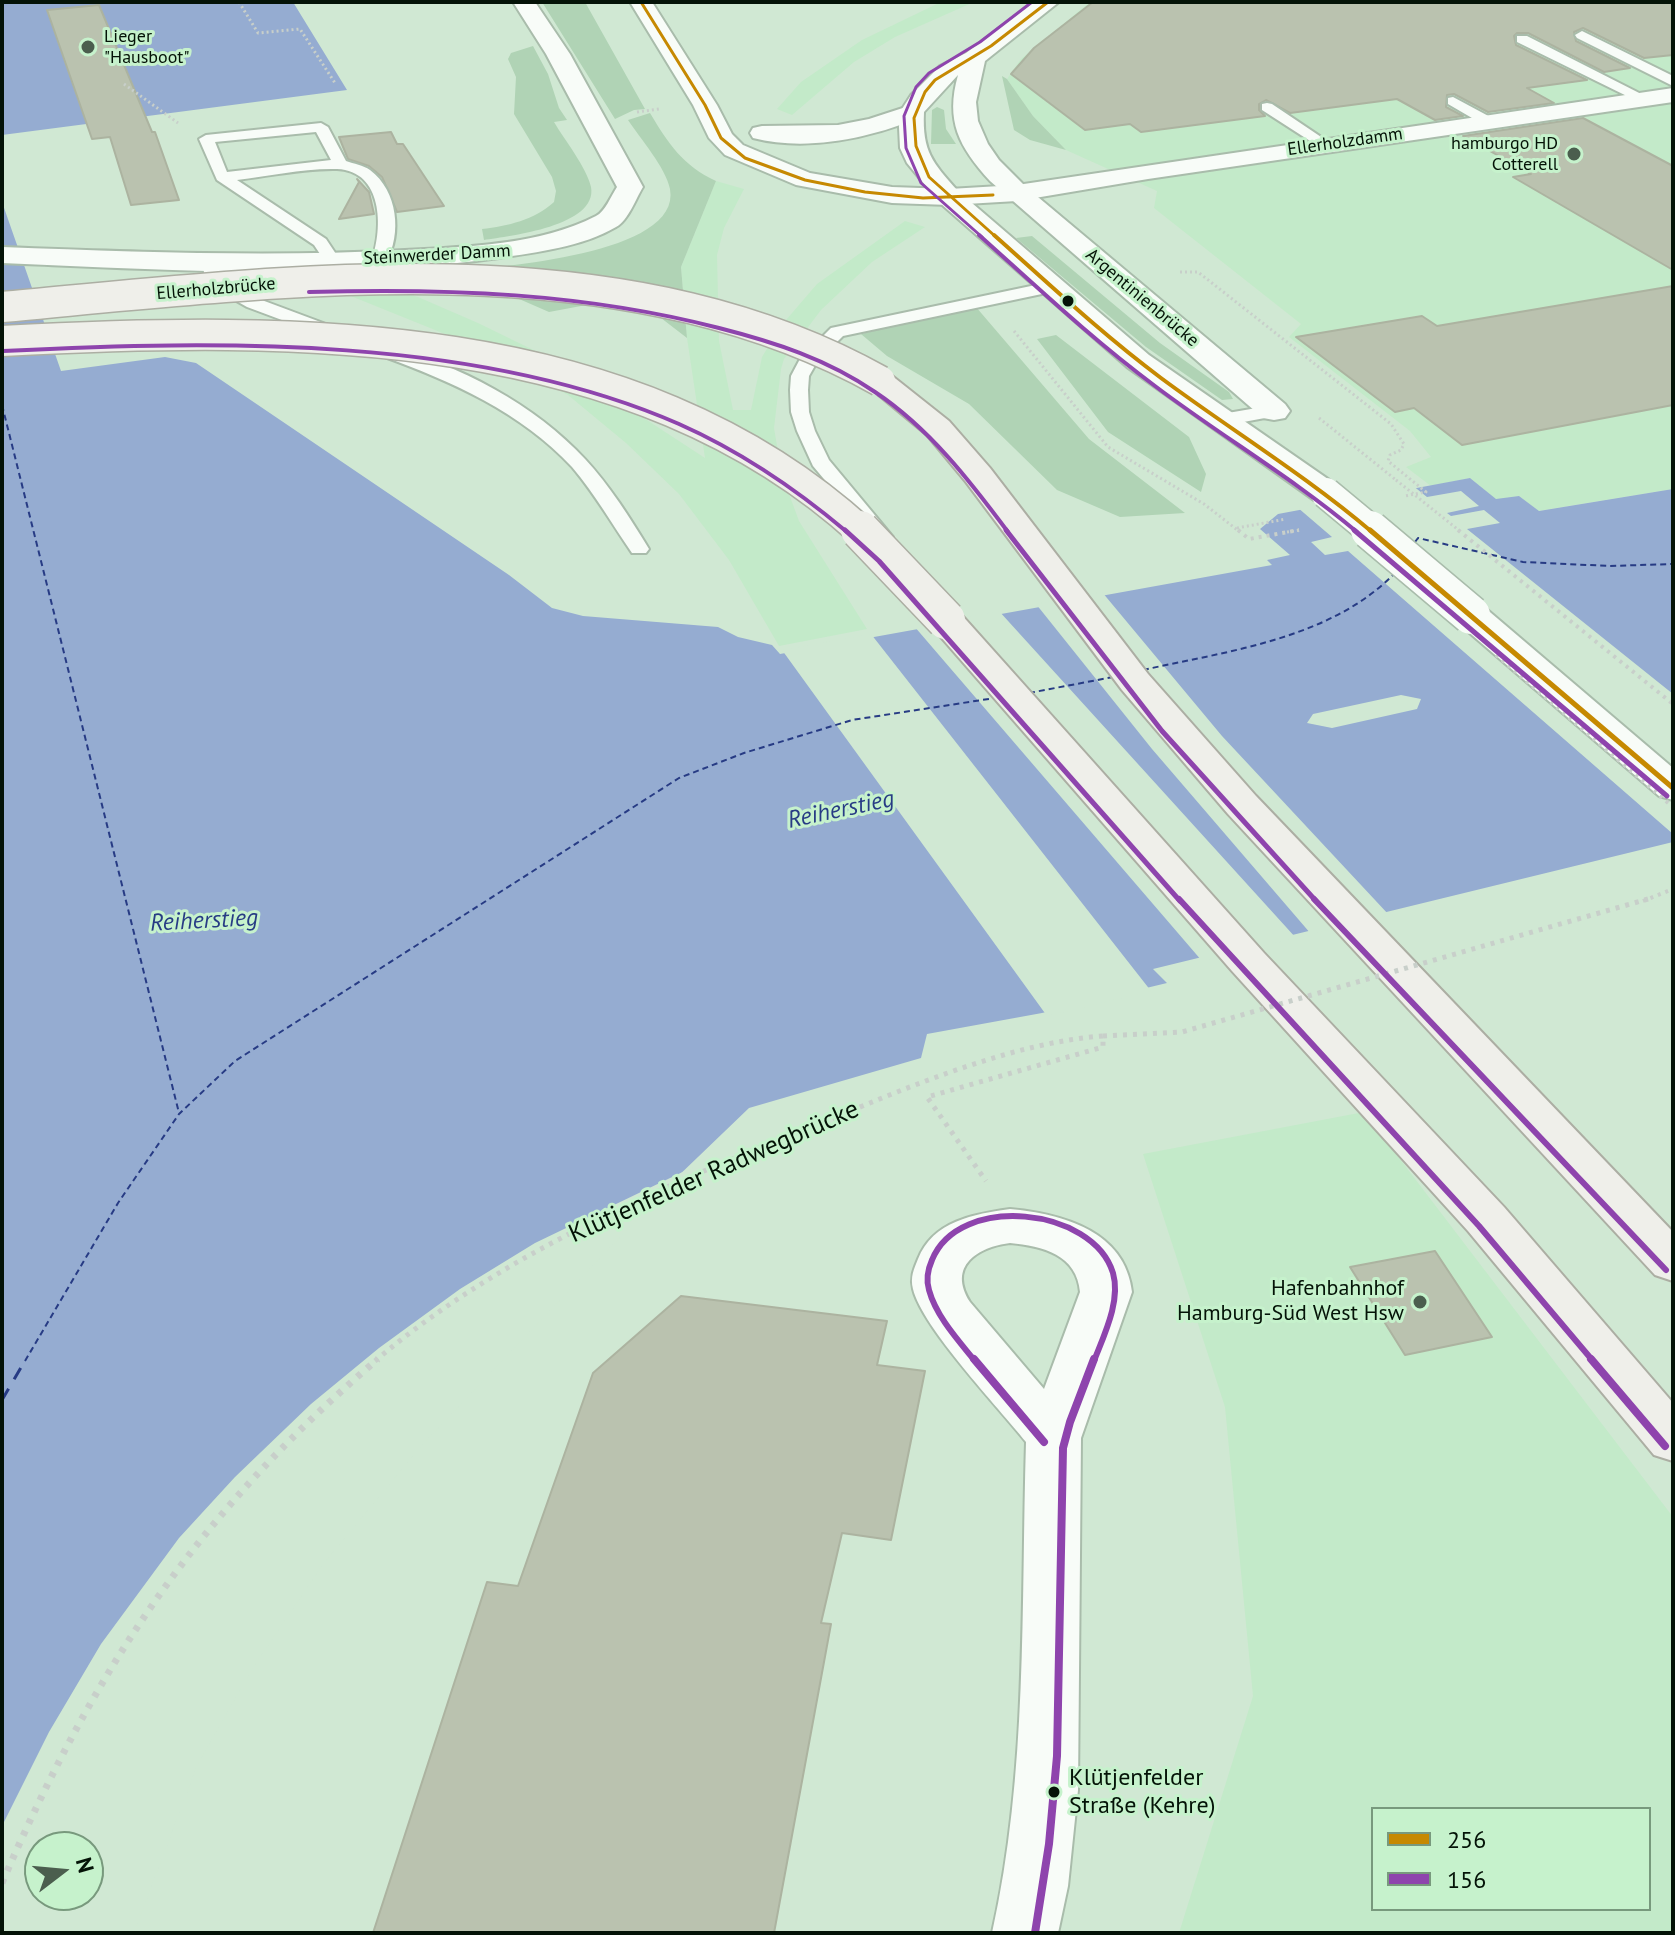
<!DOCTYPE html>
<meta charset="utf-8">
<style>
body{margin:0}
#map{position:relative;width:1675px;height:1935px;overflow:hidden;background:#d0e8d3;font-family:"PT Sans",sans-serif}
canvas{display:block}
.frame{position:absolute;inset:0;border:4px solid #041307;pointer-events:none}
.legend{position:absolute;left:1371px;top:1807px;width:280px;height:104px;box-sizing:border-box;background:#c6f2cc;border:2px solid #78997d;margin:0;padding:10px 14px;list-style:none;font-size:24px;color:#041307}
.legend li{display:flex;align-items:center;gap:16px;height:40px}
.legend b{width:40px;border:2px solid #78997d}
.north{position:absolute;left:24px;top:1831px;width:80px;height:80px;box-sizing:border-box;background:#c6f2cc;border:2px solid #78997d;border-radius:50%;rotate:74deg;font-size:22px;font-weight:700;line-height:32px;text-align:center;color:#041307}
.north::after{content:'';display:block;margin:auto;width:28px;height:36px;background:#4b5e4e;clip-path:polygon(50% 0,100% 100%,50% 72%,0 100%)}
</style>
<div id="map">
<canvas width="1675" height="1935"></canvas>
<div class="frame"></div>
<ul class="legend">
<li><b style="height:10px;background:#c68901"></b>256</li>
<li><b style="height:10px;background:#8e44ad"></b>156</li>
</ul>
<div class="north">N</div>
</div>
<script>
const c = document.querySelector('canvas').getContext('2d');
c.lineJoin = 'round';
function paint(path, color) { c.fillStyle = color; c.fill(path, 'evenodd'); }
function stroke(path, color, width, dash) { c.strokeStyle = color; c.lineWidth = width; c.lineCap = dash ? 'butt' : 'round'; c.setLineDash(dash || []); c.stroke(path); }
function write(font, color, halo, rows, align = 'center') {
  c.font = font + ' "PT Sans",sans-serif'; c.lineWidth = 6; c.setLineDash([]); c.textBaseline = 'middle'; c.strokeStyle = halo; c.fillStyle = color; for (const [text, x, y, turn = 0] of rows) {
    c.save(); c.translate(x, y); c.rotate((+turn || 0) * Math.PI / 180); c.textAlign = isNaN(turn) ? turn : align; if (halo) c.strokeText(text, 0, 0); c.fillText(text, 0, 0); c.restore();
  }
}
const built = new Path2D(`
 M941 2H974L895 37 854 62 792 115 777 109 801 82 862 40Z
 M1090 2H1673V489L1538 511 1519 496 1496 500 1470 478 1431 486 1406 467 1431 457 1410 431 1289 337 1301 324 1154 208 1157 191 1066 150 1033 116 1007 79 1021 59Z
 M716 181 744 189 724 228 717 255 719 341 733 410H751L762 357 780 327 817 284 905 221 925 227 872 262 821 310 784 359 781 369 774 428 782 475 799 521 867 629 779 646 729 560 679 494 626 443 568 395 492 353 321 284 347 274 418 297 478 323 558 362 705 458 687 338 681 267Z
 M1364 1112 1673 1517V1933H1179L1253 1696 1225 1407 1143 1154ZM1373 1809H1649V1909H1373Z`);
const green = new Path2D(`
 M542 2H585L645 109 634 110 615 119Z
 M533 46 548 74 559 108 567 120 554 122C564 139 587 168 591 187 598 226 510 236 484 240L482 229C508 226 534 220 554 202L556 191 552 177 514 114 516 77 508 59 511 53Z
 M1002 76 1007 79 1033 116 1066 150 1030 140 1014 130Z
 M937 107 944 110 946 129 956 144H931L932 110Z
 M650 113C668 143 683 166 716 181L681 267 687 338 648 308 597 303 549 312 455 271C496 267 682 255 670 189 666 168 640 138 628 120Z
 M1032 236 1160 343 1229 392 1233 399 1222 400 1146 347 1016 238Z
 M976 307 1089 439 1185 513 1120 517 1057 490 969 404 887 356 861 334Z
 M1056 335 1189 437 1206 474 1201 492 1108 432 1037 339Z`);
const water = new Path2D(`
 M2 2H293L347 90 2 135Z
 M2 202 61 371 165 357 196 363 509 575 552 608 583 616 718 627 738 637 772 645 780 654 1272 565 1267 560 1290 555 1260 529 1278 514 1470 478 1496 499 1519 496 1539 511 1673 489V842L1153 969 1167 983 1042 1013 927 1034 921 1058 749 1108 622 1230 420 1442 318 1565 251 1664 193 1764 133 1919 2 1933ZM1401 695 1421 699 1417 709 1332 728 1307 723 1313 714ZM40 1847H88V1895H40Z`);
const pier = new Path2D(`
 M1412 485 1427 497 1461 491 1479 506 1447 513 1451 516 1484 510 1500 523 1467 529 1673 694V834L1348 551 1325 555 1311 542 1332 537 1297 507Z
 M1102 592 1222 736 1389 915 1311 934 1152 749 1036 604Z
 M999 611 1296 938 1202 961 914 626Z
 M871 634 1151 991 1047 1016 782 650Z
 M695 1166 624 1233 423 1444 321 1567 254 1666 197 1766 134 1933H2V1826L49 1732 101 1644 179 1538 235 1477 311 1404 379 1348 460 1289 535 1243ZM40 1847H88V1895H40Z`);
const ferryFar1 = new Path2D(`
 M2 405 179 1113
 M1415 542 1418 538 1523 562 1610 566 1673 564
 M1143 670C1228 651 1330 639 1394 574
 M1029 693 1113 677
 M25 1361 118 1203 179 1114 235 1061 679 778 744 753 852 720 995 698`);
const ferry = new Path2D(`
 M2 1400 26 1359`);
const building = new Path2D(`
 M1093 2H1673V55L1644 58 1583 28 1574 32 1576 41 1630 68 1604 72 1528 33H1517L1514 36 1516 45 1587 80 1527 88 1554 103 1488 112 1454 94 1447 95 1446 107 1463 116 1435 120 1397 99 1290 113 1266 100 1259 104V110L1265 116 1141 132 1130 124 1085 130 1011 74 1034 48Z
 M99 5 152 132H155L179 200 131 205 110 137 92 139 47 10Z
 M1583 118 1673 166V270L1513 177 1531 174 1463 136Z
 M391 132 397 144H403L444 206 397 212 382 177 369 166 348 159 339 137Z
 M357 179 369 192 374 214 339 219 359 182Z
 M1673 286V405L1462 445 1414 408 1395 412 1296 337 1422 316 1437 326Z
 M1435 1251 1492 1337 1405 1355 1350 1267Z
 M681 1296 887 1321 877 1365 925 1371 891 1540 842 1533 821 1623 831 1624 774 1933H373L487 1582 518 1586 593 1373Z`);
const pathFar3 = new Path2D(`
 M239 2 258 33 300 29 335 83
 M124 84 178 123
 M637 112 659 109
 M1180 272H1198L1391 424 1404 444 1401 450 1390 455 1388 461 1426 492 1405 496
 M1014 331 1108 447 1204 504 1240 532
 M1319 418 1396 480
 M1237 528 1286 519
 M1287 532 1300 530`);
const pathFar2 = new Path2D(`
 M1238 530 1249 539 1299 530`);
const pathFar1 = new Path2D(`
 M375 1361C508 1248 676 1181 836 1117 915 1084 1017 1042 1103 1036V1047L927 1097 986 1181`);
const path = new Path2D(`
 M2 1883C95 1668 198 1512 378 1359`);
const service = new Path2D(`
 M1582 31 1673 76V86L1577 38 1575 35Z
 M1517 36H1527L1651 99 1649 102H1639L1517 42Z
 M1453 97 1494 119 1496 122 1489 126 1484 125 1448 104V98Z
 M1267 103 1272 104 1333 145 1326 149 1321 148 1262 110V104Z
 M321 123 328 127 346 161C354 164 363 165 370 170 398 191 402 234 386 262L380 264 372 259C383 228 383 171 337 169 305 168 269 176 237 180L326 239 340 260 332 265 326 263 314 245 217 180 199 139 206 135ZM316 132 331 160 227 172 215 142Z
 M211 258 219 263V277L259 299 342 330 345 334 342 338H330L247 307 205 283 203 263Z
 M1050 282 1056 283 1058 287 1056 291 843 336 817 362 809 376 808 390 809 412 815 431 829 460 893 537 883 543 876 541 813 466 797 431 791 412 790 390 791 376 800 359 831 328Z
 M388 347C459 364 535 405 585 459 610 486 630 518 649 549L646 553H632C612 524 595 494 572 467 521 412 451 381 382 356L379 352Z
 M1274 405 1281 407 1283 411 1281 415 1222 426 1213 420 1222 414Z`);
const minor = new Path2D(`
 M513 2H535L570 54 643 187C636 198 628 221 616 227 582 247 538 252 499 258 336 281 167 270 2 263V247C136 252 271 257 405 250 467 247 539 245 596 216 605 212 611 196 617 187L546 54Z
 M630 2H652L717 105 732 134 743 145 810 173 892 187 949 189 1017 185 1673 88V102L1148 179 1017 201 949 205 892 203 796 185 725 155 709 138 693 105Z
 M912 105 921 107 924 112 921 117C871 138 807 152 753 138L750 133 753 128 762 126 838 125 869 119Z
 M1010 1209C1063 1214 1125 1231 1132 1292L1081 1438 1078 1790 1068 1886 1058 1933H992C1028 1773 1021 1606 1026 1442 999 1408 922 1327 913 1289 910 1277 914 1269 918 1259 933 1221 974 1214 1010 1209ZM1010 1243C1043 1246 1077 1255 1080 1292L1044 1389 970 1302C947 1266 978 1247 1010 1243Z`);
const tertiary = new Path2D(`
 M1034 2H1059L985 61 976 102 978 121 988 144 999 160 1026 187 1285 404 1290 411 1285 418 1274 420 1263 418 990 181C959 147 945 121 958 75L924 112C922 152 933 163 958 191L1149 355 1338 486 1343 493 1338 500 1326 503 1314 500 1127 367 940 203 907 163 900 148 899 127 900 112 911 95 940 66 966 53Z
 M1471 604 1484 607 1673 768V800L1659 796 1458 623 1453 615 1458 607Z`);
const primary = new Path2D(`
 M880 372 891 375 949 421 990 468 1148 674 1256 796 1673 1232V1281L1655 1275 1228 814 1122 690 966 482 927 435 869 387 865 381 869 375Z
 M946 609 959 612 1264 953 1504 1207 1673 1403V1461L1654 1455 1468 1231 1232 971 933 628 928 620 933 612Z`);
const pathBridgeFar2 = new Path2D(`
 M1396 480 1461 532`);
const pathBridgeFar1 = new Path2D(`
 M1458 530 1673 704
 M1496 655 1673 807
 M1643 901 1673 889`);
const pathBridge = new Path2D(`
 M1103 1036 1182 1032 1648 899`);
const tertiaryBridgeFar1 = new Path2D(`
 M1326 493 1373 532`);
const tertiaryBridge = new Path2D(`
 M1370 530 1471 615`);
const primaryBridgeFar1 = new Path2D(`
 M2 307C287 281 619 235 880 381
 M2 341C294 326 632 322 862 532`);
const primaryBridge = new Path2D(`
 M860 530 946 620`);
const bus1Far2 = new Path2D(`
 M641 2 705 105 721 138 745 158 805 180 865 192 923 198 993 195
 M996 237 929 177 916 146 914 118 925 92 935 80 991 46 1048 2`);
const bus1Far1 = new Path2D(`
 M994 235C1049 284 1102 334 1161 378 1231 430 1305 475 1372 532`);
const bus1 = new Path2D(`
 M1370 530 1673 788`);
const bus2Far4 = new Path2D(`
 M982 237 921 183 906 148 904 116 916 87 929 73 980 42 1032 2`);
const bus2Far3 = new Path2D(`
 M979 235C1037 287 1093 340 1155 386 1221 436 1293 478 1357 532
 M309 292C448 288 584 293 719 328 774 342 827 359 875 392 929 428 970 481 1008 532
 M3 351C219 340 478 336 679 424 740 451 796 489 847 532`);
const bus2Far2 = new Path2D(`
 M845 530 879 561 1180 901
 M1006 530 1162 731 1316 901
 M1354 530 1667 796`);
const bus2Far1 = new Path2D(`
 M1179 899 1479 1226 1593 1361
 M1314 899 1666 1270
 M975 1361C958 1340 936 1316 929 1290 926 1280 928 1269 932 1260 959 1193 1093 1207 1113 1273 1121 1301 1104 1335 1094 1361`);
const bus2 = new Path2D(`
 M974 1359 1044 1442
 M1591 1359 1665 1446
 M1035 1933 1049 1844 1057 1756 1063 1448 1070 1422 1094 1359`);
const markers = [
 [88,47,8,"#4b5e4e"],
 [1574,154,8,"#4b5e4e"],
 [1068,301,7,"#041307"],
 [1420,1302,8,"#4b5e4e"],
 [1054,1792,7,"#041307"]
];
const farPoinames = [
 ["Lieger",104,37],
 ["\"Hausboot\"",104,58],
 ["hamburgo HD",1558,144,"right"],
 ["Cotterell",1558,165,"right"]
];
const farStreetnames = [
 ["Ellerholzdamm",1345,142,-8],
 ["Steinwerder Damm",437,255,-3],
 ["Ellerholzbrücke",216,289,-5],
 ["Argentinienbrücke",1142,298,40]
];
const poiNames = [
 ["Hafenbahnhof",1404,1289],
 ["Hamburg-Süd West Hsw",1404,1314]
];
const waterNames = [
 ["Reiherstieg",841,810,-12],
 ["Reiherstieg",204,921,-3]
];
const nearBusnames = [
 ["Klütjenfelder",1069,1778],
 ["Straße (Kehre)",1069,1806]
];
const nearStreetnames = [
 ["Klütjenfelder Radwegbrücke",714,1172,-24]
];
paint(built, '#c3eac9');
paint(green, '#b0d3b5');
paint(water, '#95acd1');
paint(pier, '#d0e8d3');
stroke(ferryFar1, '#273b84', 2, [6, 4]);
stroke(ferry, '#273b84', 3, [13, 11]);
paint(building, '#bac2af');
stroke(building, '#acb3a0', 2);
stroke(service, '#a9bcab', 4);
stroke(minor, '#a9bcab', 4);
stroke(tertiary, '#a9bcab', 4);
stroke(primary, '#acaea3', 4);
stroke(pathFar3, '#c8cfca', 3, [2, 3]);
stroke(pathFar2, '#c8cfca', 4, [3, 5]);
stroke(pathFar1, '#c8cfca', 5, [4, 6]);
stroke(path, '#c8cfca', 7, [5, 8]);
paint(service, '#f8fcf8');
paint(minor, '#f8fcf8');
paint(tertiary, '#f8fcf8');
paint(primary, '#efefea');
stroke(tertiaryBridgeFar1, '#a9bcab', 33, []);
stroke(tertiaryBridge, '#a9bcab', 41, []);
stroke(primaryBridgeFar1, '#acaea3', 33, []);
stroke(primaryBridge, '#acaea3', 41, []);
stroke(pathBridgeFar2, '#c8cfca', 3, [2, 3]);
stroke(pathBridgeFar1, '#c8cfca', 4, [3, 5]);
stroke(pathBridge, '#c8cfca', 5, [4, 6]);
stroke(tertiaryBridgeFar1, '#f8fcf8', 30);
stroke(tertiaryBridge, '#f8fcf8', 38);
stroke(primaryBridgeFar1, '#efefea', 30);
stroke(primaryBridge, '#efefea', 38);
stroke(bus1Far2, '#c68901', 3);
stroke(bus1Far1, '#c68901', 4);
stroke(bus1, '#c68901', 5);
stroke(bus2Far4, '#8e44ad', 3);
stroke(bus2Far3, '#8e44ad', 4);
stroke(bus2Far2, '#8e44ad', 5);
stroke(bus2Far1, '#8e44ad', 6);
stroke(bus2, '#8e44ad', 8);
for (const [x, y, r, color] of markers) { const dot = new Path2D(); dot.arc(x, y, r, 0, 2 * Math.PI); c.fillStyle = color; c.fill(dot); stroke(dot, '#c6f2cc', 3); }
write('18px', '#041307', '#c6f2cc', farPoinames, 'left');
write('18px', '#041307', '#c6f2cc', farStreetnames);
write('22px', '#041307', '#c6f2cc', poiNames, 'right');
write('italic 24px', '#273b84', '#c6f2cc', waterNames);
write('24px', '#041307', '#c6f2cc', nearBusnames, 'left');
write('26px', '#041307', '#c6f2cc', nearStreetnames);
</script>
